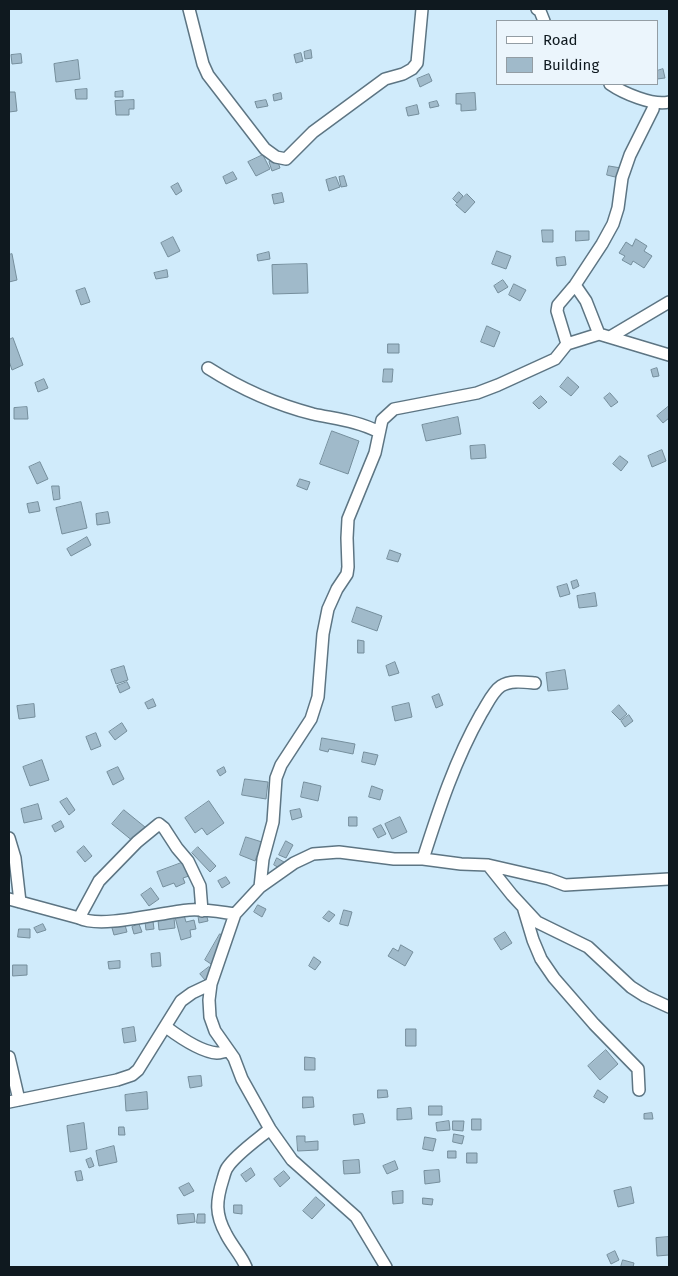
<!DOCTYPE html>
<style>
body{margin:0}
#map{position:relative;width:678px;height:1276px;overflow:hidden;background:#d0ebfb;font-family:"Fira Sans",sans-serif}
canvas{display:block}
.frame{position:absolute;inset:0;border:10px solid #0f191f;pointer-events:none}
.legend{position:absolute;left:496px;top:20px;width:162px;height:65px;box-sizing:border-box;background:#ebf5fc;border:1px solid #939da4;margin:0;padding:6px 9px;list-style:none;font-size:15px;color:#0f191f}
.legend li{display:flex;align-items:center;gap:10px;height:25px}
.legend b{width:25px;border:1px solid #939da4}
</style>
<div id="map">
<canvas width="678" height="1276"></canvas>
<div class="frame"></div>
<ul class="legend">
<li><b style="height:6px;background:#fff"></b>Road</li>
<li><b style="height:14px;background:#a0baca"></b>Building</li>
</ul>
</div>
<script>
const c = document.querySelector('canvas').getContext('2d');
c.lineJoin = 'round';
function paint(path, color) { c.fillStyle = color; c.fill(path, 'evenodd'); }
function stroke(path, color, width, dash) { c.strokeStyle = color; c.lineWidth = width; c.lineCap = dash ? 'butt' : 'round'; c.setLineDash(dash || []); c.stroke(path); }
const building = new Path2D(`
 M311 50 312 58 305 59 304 52Z
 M301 53 303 61 296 63 294 55Z
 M21 54 22 63 12 64 11 55Z
 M78 60 80 79 56 82 54 64Z
 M663 69 665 78 657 79V71Z
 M429 74 432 81 420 87 417 79Z
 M87 89V99H76L75 90Z
 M123 91V97H115V92Z
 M9 92H15L17 111 9 112Z
 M281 93 282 99 274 101 273 95Z
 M475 93 476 110 461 111V104H456V94Z
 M134 100V109H129V115H116L115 101Z
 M266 100 268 106 257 108 255 102Z
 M437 101 439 106 430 108 429 103Z
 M417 105 419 114 408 116 406 108Z
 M263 155 270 169 256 176 248 162Z
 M277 159 280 168 272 171 269 162Z
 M609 166 621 168 619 178 607 175Z
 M233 172 237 179 226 184 223 177Z
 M344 176 347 186 341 187 339 177Z
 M336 177 340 187 329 191 326 180Z
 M178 183 182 191 176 195 171 187Z
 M459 192 463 196 457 203 453 199Z
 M282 193 284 202 274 204 272 195Z
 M467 194 475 202 465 213 456 205Z
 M542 230H553V242H543Z
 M576 231H589V240L576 241Z
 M173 237 180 251 168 257 161 243Z
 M636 239 647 246 644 251 652 256 644 268 633 261 631 265 622 260 625 256 619 253 626 242 632 246Z
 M497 251 511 256 506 269 492 264Z
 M269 252 270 259 258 261 257 255Z
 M12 254 17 280 9 282V255Z
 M565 257 566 265 557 266 556 258Z
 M307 264 308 293 273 294 272 265Z
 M167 270 168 277 156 279 154 273Z
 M503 280 508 287 498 293 494 286Z
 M514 284 526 290 520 301 509 295Z
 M85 288 90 302 81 305 76 291Z
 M487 326 500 332 494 347 481 342Z
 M13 338 23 365 12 370 9 361V340Z
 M388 344H399V353H388Z
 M657 368 659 376 653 377 651 370Z
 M384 369H393L392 382H383Z
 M568 377 579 387 571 396 560 387Z
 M44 379 48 388 38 392 35 383Z
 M610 393 618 402 611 407 604 398Z
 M541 396 547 402 539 409 533 403Z
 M669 406V418L663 423 657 416Z
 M27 407 28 419H14V408Z
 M458 417 461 434 426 441 422 425Z
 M332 431 359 441 348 474 320 464Z
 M485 445 486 458 471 459 470 446Z
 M662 450 666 461 652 467 648 456Z
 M620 456 628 462 621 471 613 464Z
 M40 462 48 479 37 484 29 467Z
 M300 479 310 482 307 490 297 486Z
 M52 486H59L60 499 54 500Z
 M38 502 40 511 29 513 27 504Z
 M81 502 87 528 62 534 56 508Z
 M108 512 110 523 97 525 96 514Z
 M87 537 91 545 71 556 67 549Z
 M390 550 401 554 398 562 387 559Z
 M577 580 579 586 573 589 571 582Z
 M567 584 570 594 560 597 557 587Z
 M595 593 597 606 579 608 577 596Z
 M357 607 382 616 377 631 352 622Z
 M358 640 364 641V653H358Z
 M395 662 399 673 389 676 386 666Z
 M124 666 128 680 116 684 111 670Z
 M565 670 568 689 548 691 546 673Z
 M127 682 130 688 120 693 117 686Z
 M439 694 443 705 436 708 432 697Z
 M153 699 156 706 148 709 145 703Z
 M409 703 412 717 395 721 392 707Z
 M34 704 35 717 19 719 17 706Z
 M619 705 627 714 620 720 612 712Z
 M629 715 633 721 625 727 621 721Z
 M122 723 127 731 115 740 109 732Z
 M96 733 101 746 91 750 86 737Z
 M322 738 355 744 353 754 329 749 328 752 320 750Z
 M364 752 378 755 375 765 362 762Z
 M42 760 49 780 30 786 23 767Z
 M118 767 124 779 113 785 107 772Z
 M224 767 226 772 220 776 217 771Z
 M245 779 268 782 266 799 242 795Z
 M304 782 321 786 318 801 301 797Z
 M372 786 383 790 380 800 369 797Z
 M67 798 75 810 69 815 60 802Z
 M209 801 224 823 207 835 202 828 195 833 185 818Z
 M38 804 42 819 24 823 21 809Z
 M300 809 302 817 292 820 290 811Z
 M124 810 145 827 134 842 112 824Z
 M349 817H357V826H349Z
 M400 817 407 832 392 839 385 824Z
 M61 821 64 827 55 832 52 826Z
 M381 825 386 834 378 838 373 829Z
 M246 837 262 842 255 861 240 855Z
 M286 841 293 845 286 858 279 855Z
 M84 846 92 856 85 862 77 852Z
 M198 847 216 866 210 872 192 853Z
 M277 858 284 862 281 869 274 865Z
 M184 862 189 876 183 878 185 883 176 887 174 883 163 887 157 872Z
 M226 877 230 883 222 888 218 881Z
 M151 888 159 899 149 906 141 895Z
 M258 905 266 909 262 917 254 912Z
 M344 910 352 912 348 926 340 924Z
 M329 911 335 915 329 922 323 918Z
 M206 913 208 921 199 923 198 916Z
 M184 915 186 922 194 920 196 929 190 930 191 937 181 940 175 917Z
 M174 918 175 928 159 930 158 920Z
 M153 921 154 929 146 930 145 922Z
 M43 924 46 930 37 933 34 928Z
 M139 924 142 932 134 934 132 927Z
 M125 925 127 932 114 935 112 928Z
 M19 929H30V938L18 937Z
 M505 932 512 943 501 950 494 939Z
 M220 934 226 937 211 964 205 960Z
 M401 945 413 952 405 966 388 956 393 948 398 951Z
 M160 953 161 966 152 967 151 954Z
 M314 957 321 962 315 970 309 966Z
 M120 961V968L109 969 108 962Z
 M13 965H27V975L13 976Z
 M209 967 214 973 205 980 200 974Z
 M134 1027 136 1041 124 1043 122 1029Z
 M406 1029H416V1046H406Z
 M606 1050 618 1064 600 1080 588 1066Z
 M305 1057 315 1058V1070H305Z
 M201 1076 202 1086 190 1088 188 1077Z
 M378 1090H387L388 1097 378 1098Z
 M598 1090 608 1097 604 1103 594 1097Z
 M147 1092 148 1109 126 1111 125 1095Z
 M303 1097H313L314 1107 303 1108Z
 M429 1106H442V1115H429Z
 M411 1108 412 1119 397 1120V1109Z
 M652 1113 653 1119H644V1114Z
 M363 1114 365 1123 354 1125 353 1115Z
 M472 1119H481V1130H472Z
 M449 1121 450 1130 437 1131 436 1123Z
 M453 1121H464L463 1131 453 1130Z
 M84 1123 87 1149 70 1152 67 1126Z
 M119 1127H124L125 1135H119Z
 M454 1134 464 1136 462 1144 453 1142Z
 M297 1136H305V1142L318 1141V1150L298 1151Z
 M425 1137 436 1139 433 1151 423 1149Z
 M114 1146 117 1162 99 1166 96 1151Z
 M448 1151H456V1158H448Z
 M467 1153H477V1163H467Z
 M91 1158 94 1166 89 1168 86 1160Z
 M359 1160 360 1173 344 1174 343 1161Z
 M395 1161 398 1169 387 1174 383 1166Z
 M251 1168 255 1175 246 1182 241 1175Z
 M439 1170 440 1182 425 1184 424 1171Z
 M81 1171 83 1180 77 1181 75 1172Z
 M284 1171 290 1178 280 1187 274 1179Z
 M189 1183 194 1191 184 1196 179 1188Z
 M631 1187 634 1203 618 1207 614 1191Z
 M403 1191V1203L393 1204 392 1192Z
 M316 1197 325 1205 312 1219 303 1211Z
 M423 1198 433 1199 432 1205 423 1204Z
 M234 1205H242V1214L234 1213Z
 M194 1214 195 1222 178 1224 177 1215Z
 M198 1214H205V1223H197Z
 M669 1237V1255L657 1256 656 1238Z
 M615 1251 619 1260 611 1264 607 1255Z
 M623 1260 634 1263 633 1267H621Z`);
const street = new Path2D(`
 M189 9 203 64 208 75 265 149 276 157 286 159 313 132 385 79 403 74 412 69 417 63 422 9
 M537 9 540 11 544 21
 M610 84C623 93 653 106 669 102
 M575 285 586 301 599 334
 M610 337 669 302
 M567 344 557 311 558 305 575 285 602 244 613 224 618 208 622 178 630 155 653 109 654 103
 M208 368C241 389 274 404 313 414 336 419 358 421 379 432
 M9 838 15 858 20 902
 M423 859C439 809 455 760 481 714 487 705 492 692 501 686 510 680 524 682 535 683
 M488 865 512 895 537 922 588 947 631 987 645 996 669 1007
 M260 887 263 859 273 822 276 778 281 765 311 719 318 697 323 634 328 609 337 589 347 574 348 567 347 538 348 519 375 453 382 420 394 409 477 393 498 385 555 359 567 344 599 334 669 355
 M9 899 79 918C102 929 162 912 189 910 205 909 220 912 235 914L260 887 294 863 313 854 339 852 394 859H423L461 864 488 865 549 879 565 885 669 879
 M524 910 533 940 541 959 554 978 594 1024 638 1069 639 1090
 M235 914 211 984 209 1000 210 1017 215 1031 234 1058 242 1079 270 1129 292 1160 356 1217 386 1267
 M79 918 99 881 137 842 159 824 164 828 177 848 188 861 200 886 202 911
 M166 1027C178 1036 201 1052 217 1053 221 1053 225 1051 229 1051
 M9 1057 19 1100
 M9 1102 117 1080 132 1075 138 1070 181 1001 192 993 211 984
 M246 1267C241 1255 232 1246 226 1234 215 1214 216 1201 223 1179 224 1176 225 1171 227 1168 235 1155 258 1139 270 1129`);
paint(building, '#a0baca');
stroke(building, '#758e9c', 1);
stroke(street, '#5d7583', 14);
stroke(street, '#fff', 11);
</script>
